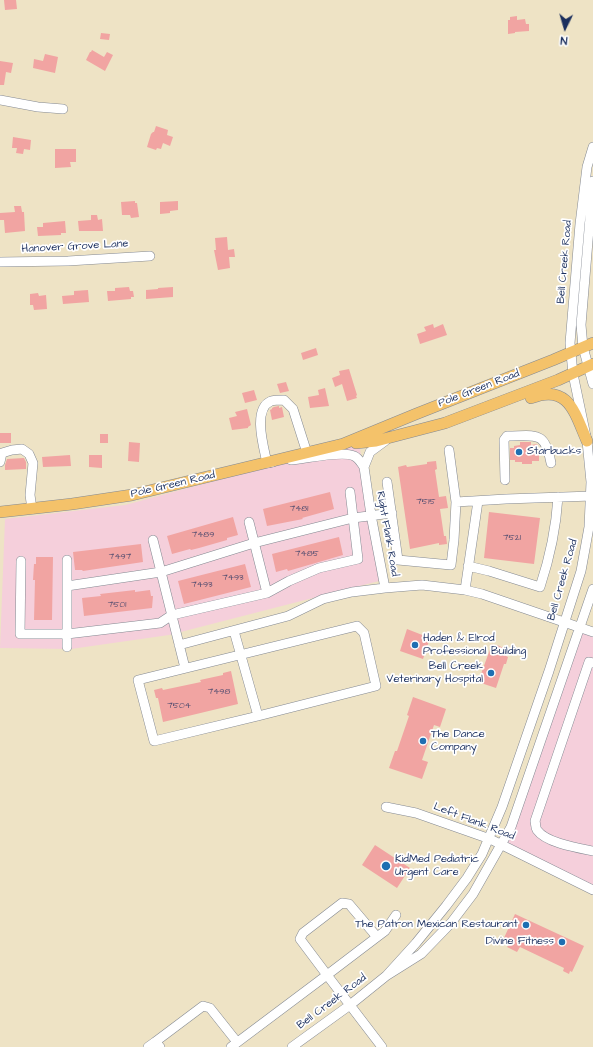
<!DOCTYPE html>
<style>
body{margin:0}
#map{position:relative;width:593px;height:1047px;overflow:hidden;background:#eee3c5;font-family:"Architects Daughter",sans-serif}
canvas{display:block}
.north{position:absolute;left:545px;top:8px;width:40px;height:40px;-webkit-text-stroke:3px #fff;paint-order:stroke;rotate:185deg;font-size:11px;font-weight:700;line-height:16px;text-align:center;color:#1b2f5e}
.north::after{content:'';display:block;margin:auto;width:14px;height:18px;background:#1b2f5e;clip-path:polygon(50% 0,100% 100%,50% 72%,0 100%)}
</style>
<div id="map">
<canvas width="593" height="1047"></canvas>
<div class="north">N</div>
</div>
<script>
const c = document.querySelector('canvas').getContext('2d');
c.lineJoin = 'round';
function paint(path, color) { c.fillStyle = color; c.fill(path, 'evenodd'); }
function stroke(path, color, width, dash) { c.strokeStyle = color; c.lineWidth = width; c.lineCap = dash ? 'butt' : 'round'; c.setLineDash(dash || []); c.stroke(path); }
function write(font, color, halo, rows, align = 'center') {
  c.font = font + ' "Architects Daughter",sans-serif'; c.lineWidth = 3.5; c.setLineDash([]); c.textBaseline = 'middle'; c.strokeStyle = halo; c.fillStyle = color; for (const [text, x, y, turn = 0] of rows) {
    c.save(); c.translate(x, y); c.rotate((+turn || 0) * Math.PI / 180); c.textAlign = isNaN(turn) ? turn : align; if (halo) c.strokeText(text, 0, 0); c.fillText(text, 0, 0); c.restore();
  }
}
const built = new Path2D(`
 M359 442 379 581 169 635 71 649 0 648 5 519 125 505Z
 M580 628 593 632V890L502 844Z`);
const building = new Path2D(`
 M4 0H16L17 9 5 10Z
 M517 16V20L525 19 526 24H529V31L515 32V33L508 34V20H510V17Z
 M101 33 110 34 109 40 100 39Z
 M92 50 104 57 107 52 113 55 105 71 86 60 90 52H91Z
 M45 54 58 57 55 73 33 68 34 59 43 61Z
 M0 61 13 63 11 73 6 72 4 85H0Z
 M156 126 168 130 167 135 173 137 170 146 163 143 161 149 157 148 156 150 147 147 151 134 153 132H154Z
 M13 137 31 140 30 150 24 149 23 154 16 153 17 148H12Z
 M55 149H76V162H70L71 167 55 168Z
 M135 201V203H137L139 217 131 218 130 215H122L121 202Z
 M178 201V210L170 211V213L160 214V202Z
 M14 206H21L22 212H24L25 231 5 233 4 220H0V213L15 212Z
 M91 215H97L98 220 102 219 103 231H79L78 221 91 220Z
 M65 221 66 233H61V235L38 236 37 227H43V223Z
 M227 237 228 250 234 249 235 257H229L230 268 218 270 214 250H216L215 238Z
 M129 287 130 291H133L134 297H131V299L108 301 107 291H115V288Z
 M173 287V297L146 299V290L158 289V288Z
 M88 290 89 302 63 304 62 296 74 295V291Z
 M38 293 39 296 46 295 47 309 34 310 33 305H30V294Z
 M433 324 434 328 443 324 447 335 420 344 417 334 426 331 424 327Z
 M316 348 318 355 303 360 301 353Z
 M349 369 357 395 356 396 357 398 347 401 342 384 335 387 332 378 340 375 339 371Z
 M286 382 289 391 280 393 277 384Z
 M325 388 329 406 310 408 308 397 319 395 318 390Z
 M254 390 257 400 245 403 242 393Z
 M279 406V408L282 407 284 417 272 420 270 410 272 409V408L274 407Z
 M247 409 251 425 248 427V428L232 430 229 418 237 416 235 412Z
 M0 433H11V443H0Z
 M100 434H108V443H100Z
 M129 442 140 443 139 462 128 461Z
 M520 442H531V445L537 444 538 448H539V461H532V464H522V462H515V460H510V448H514V446L520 445Z
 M70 455 71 466 43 467 42 457Z
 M89 455H102V468L89 467Z
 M24 458 26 462V469L5 470V465L7 459Z
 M436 461 437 469 435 470 439 497 446 496 448 508 440 509 444 536H446L447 544 439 545V543L410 549 398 467 406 465 407 467 427 464V462Z
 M330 492 334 509 302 518 303 519 267 526 263 509Z
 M489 512 540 518 534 564 484 558Z
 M233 517 238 535 227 538V540L199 548 191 550 190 549 172 554 167 536Z
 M339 537 343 555 288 571 287 569 276 572 272 554Z
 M141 544 143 562 83 571 82 570H75L73 552Z
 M36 557H53L52 620H34L35 580H33L34 564H36Z
 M245 564 251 587 184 604 178 581Z
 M135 590V592L150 590 151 596H153L152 608 84 616 82 598 101 596 100 594Z
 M407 629 430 638 423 659 400 651Z
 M492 644 496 646 497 645 508 650 506 656 508 657 506 664H504L496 688 478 682Z
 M231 671 238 704 163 722 158 698H156L154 690 162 688 163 690 201 682 200 680 223 675V673Z
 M413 697 446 709 440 727 434 725 422 760 428 762 422 779 389 768 395 751H397L409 716 407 715Z
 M375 845 410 868 397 888 362 865Z
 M515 914 584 946 572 972 570 971 569 974 563 971 564 968 520 947 517 952 507 947 510 943 503 940Z`);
const minor = new Path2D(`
 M0 100 38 107 63 109
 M593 181 581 325 583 347 593 384
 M0 262 68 261 150 256
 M385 441 370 452 364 467 371 515 385 588 422 585 465 590 482 594 593 632
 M291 460C306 459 342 450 354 456 359 458 361 463 364 467
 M0 462 2 453 12 450 22 449 29 454 33 463 30 495 32 509
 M273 462 267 463C264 448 252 409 271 401 274 400 280 400 284 400L293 409 307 453
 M505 480 504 440 507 436C536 436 545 430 551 463
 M387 482 398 560 451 565 454 540 456 502 449 450
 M456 502 506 499 592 496
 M249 522 267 593
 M153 540 185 668
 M67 560V586
 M21 561 20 634H67L160 623 172 615 267 593 289 581 319 568 358 559 350 492
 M468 566 489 571 540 587C550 557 556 529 558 497
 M465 590 478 501
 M357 626 364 633 376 686 258 716 154 741 138 680Z
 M234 631 258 716
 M179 645 288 616 323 599 352 592 385 588
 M67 647V586L161 572 254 543 353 518 392 513
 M593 663 589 662 535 821C536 824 535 827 537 830 546 843 578 848 593 851
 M386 807 416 813 490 839 593 890
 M342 903 349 904 377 937 327 975 300 939 303 933Z
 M377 937 385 931 396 915
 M386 976 416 943 446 906 467 878 482 854 502 807 549 671 581 571 589 527 591 482 587 441 573 374 570 343 580 224 587 167 593 147
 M155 1042 203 1006 210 1008 237 1042
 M148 1047 155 1042 160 1047
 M231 1047 327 975 382 1047
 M292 1047 350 1005 386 976 421 954 451 923 473 894 511 827 593 589`);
const major = new Path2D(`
 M531 398C569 383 575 414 587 441
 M356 443 376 441 445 423 558 380 593 364
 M0 512 72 504 132 495 343 444 416 414 553 360 593 343`);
const markers = [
 [519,452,4,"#1f6fb2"],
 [415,645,4,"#1f6fb2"],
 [491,673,4,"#1f6fb2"],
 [423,741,4,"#1f6fb2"],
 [386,866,5,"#1f6fb2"],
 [526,925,4,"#1f6fb2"],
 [562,942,4,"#1f6fb2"]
];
const numberNames = [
 ["7515",426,502],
 ["7481",299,509],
 ["7489",203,535],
 ["7521",512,538],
 ["7485",307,554],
 ["7497",120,557],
 ["7493",233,578],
 ["7493",202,585],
 ["7501",117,605],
 ["7498",219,692],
 ["7504",179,706]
];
const streetNames = [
 ["Hanover Grove Lane",75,247,-3],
 ["Bell Creek Road",565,262,-85],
 ["Pole Green Road",479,389,-21],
 ["Pole Green Road",173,485,-13],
 ["Right Flank Road",387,534,80],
 ["Bell Creek Road",563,580,-74],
 ["Left Flank Road",474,822,21],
 ["Bell Creek Road",332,1002,-37]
];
const poiNames = [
 ["Starbucks",527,452],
 ["Haden & Elrod",423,639],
 ["Professional Building",423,652],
 ["Bell Creek",483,667,"right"],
 ["Veterinary Hospital",483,680,"right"],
 ["The Dance",431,735],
 ["Company",431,748],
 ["KidMed Pediatric",395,860],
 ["Urgent Care",395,873],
 ["The Patron Mexican Restaurant",518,925,"right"],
 ["Divine Fitness",554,942,"right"]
];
paint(built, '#f5cfdb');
paint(building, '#f1a4a2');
stroke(minor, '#848992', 10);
stroke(major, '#848992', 12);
stroke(minor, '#fff', 9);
stroke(major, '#f4c26a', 11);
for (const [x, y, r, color] of markers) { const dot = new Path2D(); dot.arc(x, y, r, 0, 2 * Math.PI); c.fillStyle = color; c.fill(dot); stroke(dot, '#fff', 1.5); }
write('9px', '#504c6f', null, numberNames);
write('11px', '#1b2f5e', '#fff', streetNames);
write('11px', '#1b2f5e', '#fff', poiNames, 'left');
</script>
